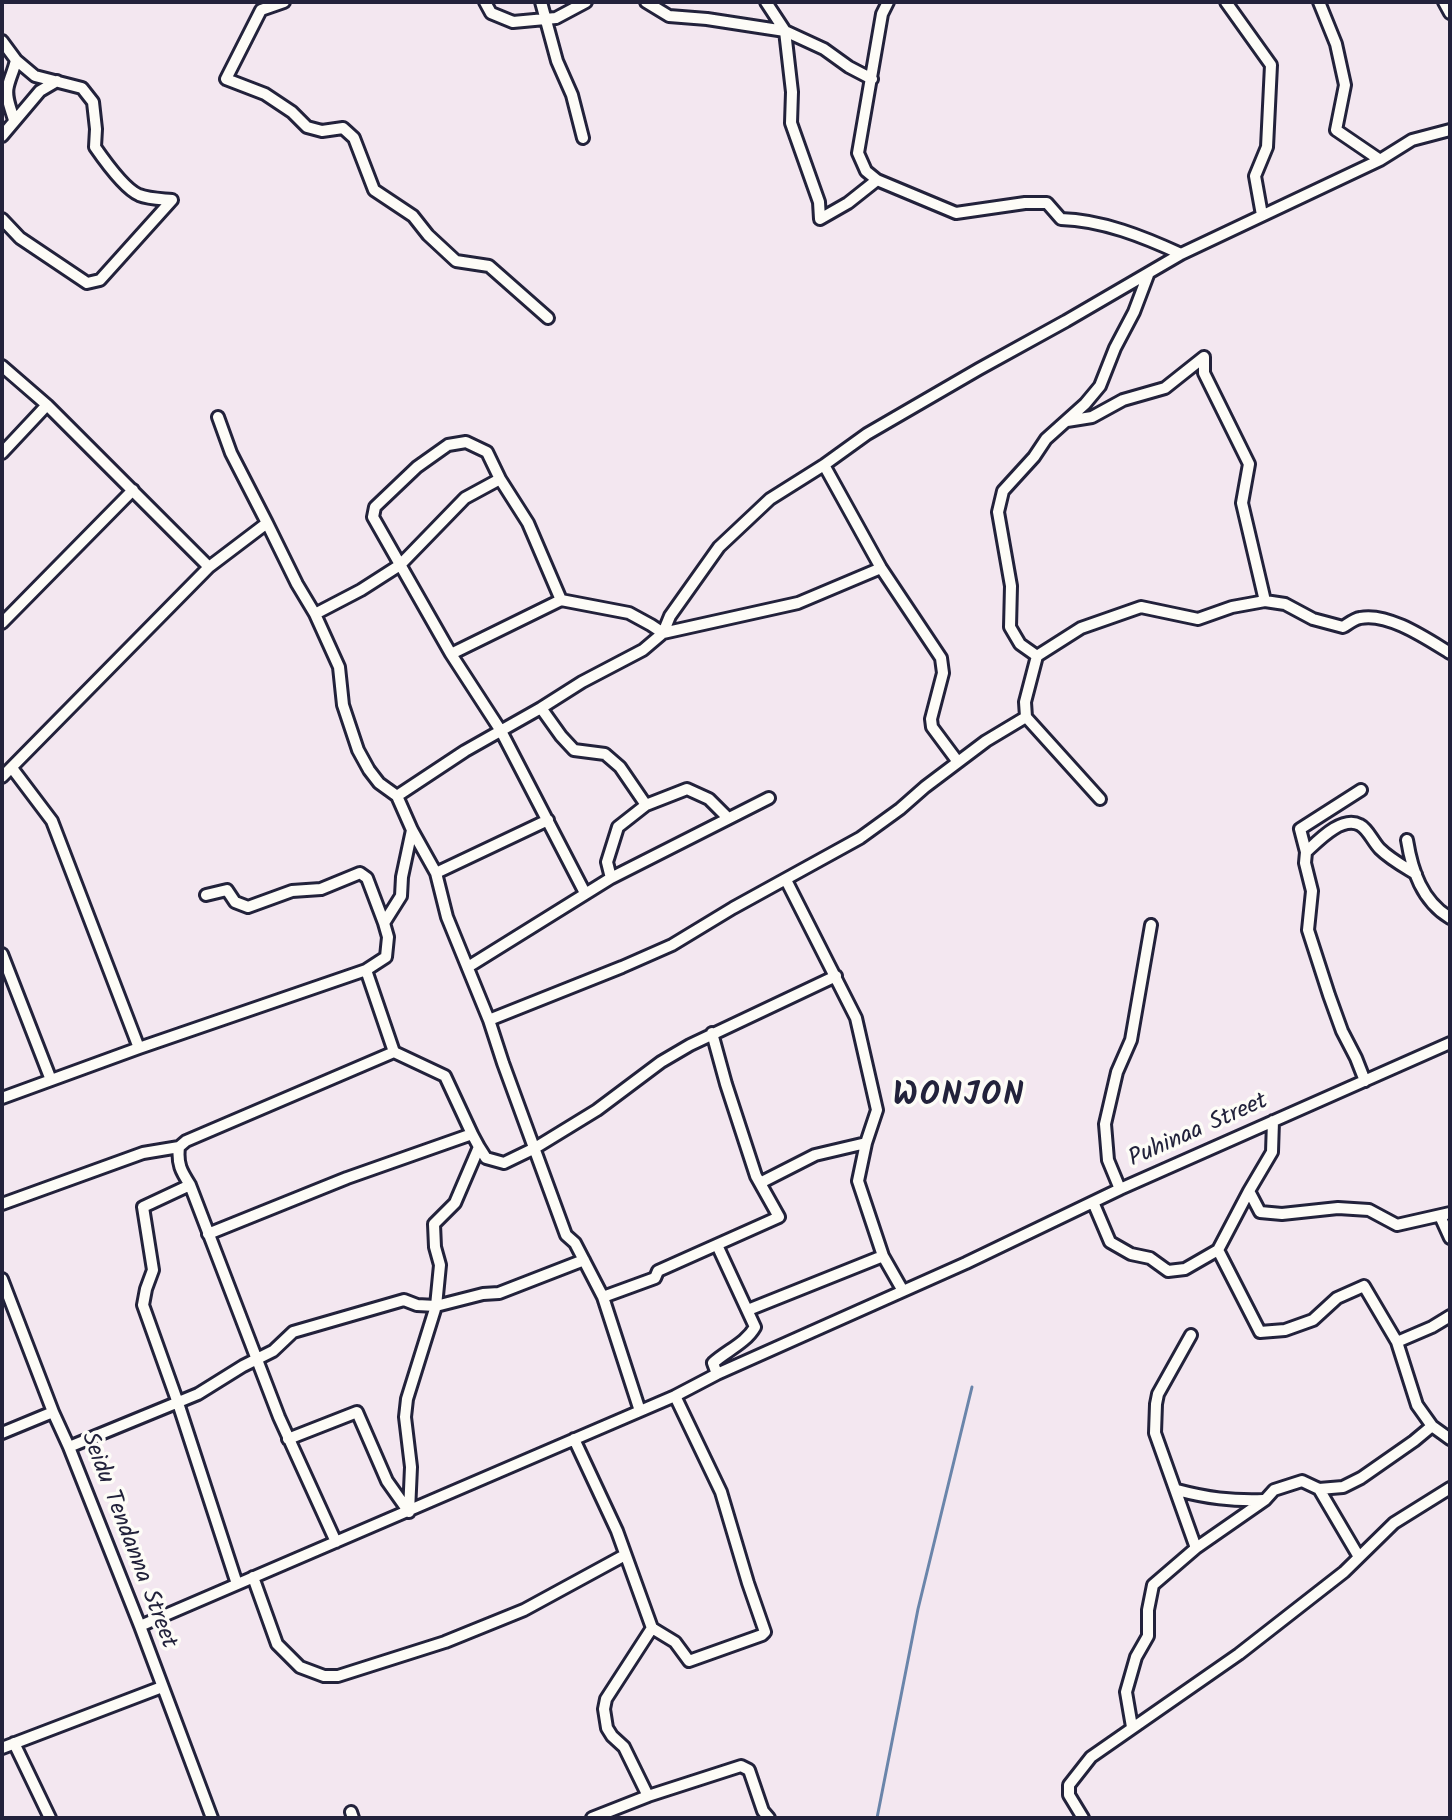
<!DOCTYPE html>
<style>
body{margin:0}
#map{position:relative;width:1452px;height:1820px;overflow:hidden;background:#f3e7f0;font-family:Kalam,sans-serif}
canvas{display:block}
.frame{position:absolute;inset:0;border:4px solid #22223b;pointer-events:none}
</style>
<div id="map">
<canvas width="1452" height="1820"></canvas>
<div class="frame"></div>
</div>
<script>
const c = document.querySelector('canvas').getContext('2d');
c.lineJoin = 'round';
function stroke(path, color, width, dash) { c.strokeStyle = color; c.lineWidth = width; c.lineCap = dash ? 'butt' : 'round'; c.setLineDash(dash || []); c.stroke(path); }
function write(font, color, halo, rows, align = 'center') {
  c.font = font + ' Kalam,sans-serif'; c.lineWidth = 7; c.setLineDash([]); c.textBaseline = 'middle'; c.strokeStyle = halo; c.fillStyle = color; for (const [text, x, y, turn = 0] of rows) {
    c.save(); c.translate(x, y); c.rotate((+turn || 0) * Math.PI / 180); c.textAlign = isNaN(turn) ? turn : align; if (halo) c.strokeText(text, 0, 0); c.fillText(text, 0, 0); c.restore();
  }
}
const stream = new Path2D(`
 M877 1818 918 1609 972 1387`);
const minor = new Path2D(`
 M284 2 261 10 226 79 265 94 292 112 307 127 322 131 343 128 354 138 374 190 413 216 428 235 456 261 489 266 548 318
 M485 2 491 13 513 22 556 18 586 2
 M541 2 557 61 572 95 583 138
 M646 2 669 16 707 19 785 31 824 49 849 67 872 79
 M766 2 785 31 792 92 791 123 819 202 820 219 848 203 877 180
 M888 2 882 14 858 153 866 171 877 180 956 213 1025 203H1047L1061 219C1102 220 1144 237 1181 254
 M1226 2 1271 65 1267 147 1255 176 1262 215
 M1319 2 1336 44 1345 85 1336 130 1380 160
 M1444 2 1450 13
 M2 41 16 60C14 70 10 77 8 86 5 97 11 109 14 120
 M16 60 35 76 82 88 93 102 96 129 95 147C104 160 125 189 139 195 149 199 162 199 172 200
 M2 136 40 91 57 81
 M2 219 20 238 87 283 100 280 172 200
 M1204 357V373L1249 464 1242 503 1265 601
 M2 366 47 405 209 567
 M218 417 231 453 267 523
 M1067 421 1092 417 1123 400 1165 388 1204 357
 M2 453 47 405
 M824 465 881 568 941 658 943 673 931 719 932 727 958 762
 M561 600 528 523 500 479 487 452 466 442 448 445 417 467 375 507 373 517 451 654 561 600 629 613 651 625 663 633 798 603 881 568
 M315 614 361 590 400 565 465 498 500 479
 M2 623 133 490
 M451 654 501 731 585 893
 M1037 656 1020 644 1010 627 1011 586 998 512 1003 491 1034 457 1046 439 1085 404 1100 386 1115 348 1134 312 1148 275
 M541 708 561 736 574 750 605 754 620 767 646 805 618 827 607 862 611 878
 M12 768 52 821 139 1048
 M2 777 209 567 267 523 297 584 315 614 339 667 343 705 358 750 369 770 379 783 397 796 412 830 436 873 447 917 489 1020 503 1063 566 1235 575 1243 603 1297 640 1411
 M1361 790 1300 829 1306 852 1305 863 1312 891 1308 930 1329 995 1342 1031 1356 1058 1365 1081
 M397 796 465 751 541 708 582 682 643 650 663 633 670 616 719 547 770 499 824 465 867 434 979 369 1066 321 1181 254 1380 160 1412 140 1450 130
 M1100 799 1026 717 1025 702 1037 656 1081 628 1141 607 1198 619 1232 607 1265 601 1285 604 1313 619 1343 627C1348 624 1354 619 1360 618 1388 612 1427 639 1450 653
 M646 805 687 789 709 799 728 818
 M1407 840C1412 871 1422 901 1450 918
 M1306 852C1318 841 1342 815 1360 825 1368 829 1373 842 1380 849 1390 859 1403 866 1416 874
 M436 873 548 820
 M786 880 856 1018 877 1110 866 1143 858 1181 883 1256
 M384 923 401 896 402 877 412 830
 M2 954 51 1080
 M468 967 611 878 769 798
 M366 970 394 1052 445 1076 472 1134
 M489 1020 622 967 672 945 733 908 860 838 900 809 925 787 986 741 1026 717
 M2 1098 139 1048 366 970 386 957 388 937 384 923 367 878 360 873 321 889 292 891 248 907 235 902 227 890 206 895
 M760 1183 815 1155 866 1143
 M190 1185 143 1207 153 1270 146 1289 143 1305 178 1403 237 1584
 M1120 1189 1108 1160 1105 1124 1117 1072 1131 1040 1151 925
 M1249 1191 1260 1212 1282 1214 1338 1208 1369 1210 1397 1225 1450 1213
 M1093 1202 1110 1242 1131 1254 1150 1258 1168 1271 1185 1269 1218 1250 1249 1191 1272 1152 1273 1121
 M2 1204 143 1153 179 1147
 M1440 1216 1450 1238
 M208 1234 347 1178 472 1134 479 1147
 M1218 1250 1260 1332 1285 1330 1313 1320 1337 1298 1364 1286 1397 1342 1417 1405 1432 1426 1450 1439
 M2 1279 53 1412 69 1447 140 1626 212 1818
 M603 1297 655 1278 658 1271 779 1217 756 1176 726 1084 712 1033
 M748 1310 883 1256 903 1291
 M1191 1335 1158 1394 1156 1404 1155 1433 1196 1548
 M1397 1342 1432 1327 1450 1316
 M717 1374 713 1363C726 1351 746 1343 755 1327L717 1245
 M2 1433 53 1412
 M288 1439 357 1412 387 1481 409 1512
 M574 1439 617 1531 652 1628 606 1699 604 1709 607 1728 612 1736 624 1747 648 1796
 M69 1447 198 1394 243 1366 273 1351 293 1332 404 1300 417 1305 436 1306 483 1294 499 1293 584 1260
 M1319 1489 1359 1557
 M1177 1490C1207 1498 1231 1501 1263 1500
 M409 1512 411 1467 405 1417 407 1399 436 1306 440 1265 435 1247 434 1224 455 1203 479 1147 486 1158 504 1163 535 1148 597 1110 661 1062 690 1045 836 976
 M336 1542 279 1417 190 1185C181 1171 177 1164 179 1147L186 1141 394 1052
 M253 1577 277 1644 300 1667 324 1676H338L445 1642 524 1610 625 1555
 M140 1626 675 1396 717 1374 966 1263 1120 1189 1450 1043
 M652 1628 675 1642 689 1661 762 1635 765 1632 748 1583 721 1492 675 1396
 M1132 1727 1126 1692 1136 1657 1148 1636V1610L1153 1585 1196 1548 1265 1500 1274 1490 1302 1481 1319 1489 1343 1487 1361 1478 1414 1441 1432 1426
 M14 1743 50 1818
 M2 1748 162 1687
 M351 1812 353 1818
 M592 1818 648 1796 741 1766 749 1770 763 1811 769 1818
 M1083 1818 1069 1795V1785L1091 1757 1239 1654 1344 1572 1394 1523 1450 1488`);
const streetNames = [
 ["Puhinaa Street",1199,1132,-24],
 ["Seidu Tendanna Street",127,1541,69]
];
const districtNames = [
 ["WONJON",959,1099]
];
stroke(stream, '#6a85aa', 3);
stroke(minor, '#22223b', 16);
stroke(minor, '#fdfcf7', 10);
write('24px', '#22223b', '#fdfcf7', streetNames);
c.letterSpacing = '2px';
write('bold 32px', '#22223b', '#fdfcf7', districtNames);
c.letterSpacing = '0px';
</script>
